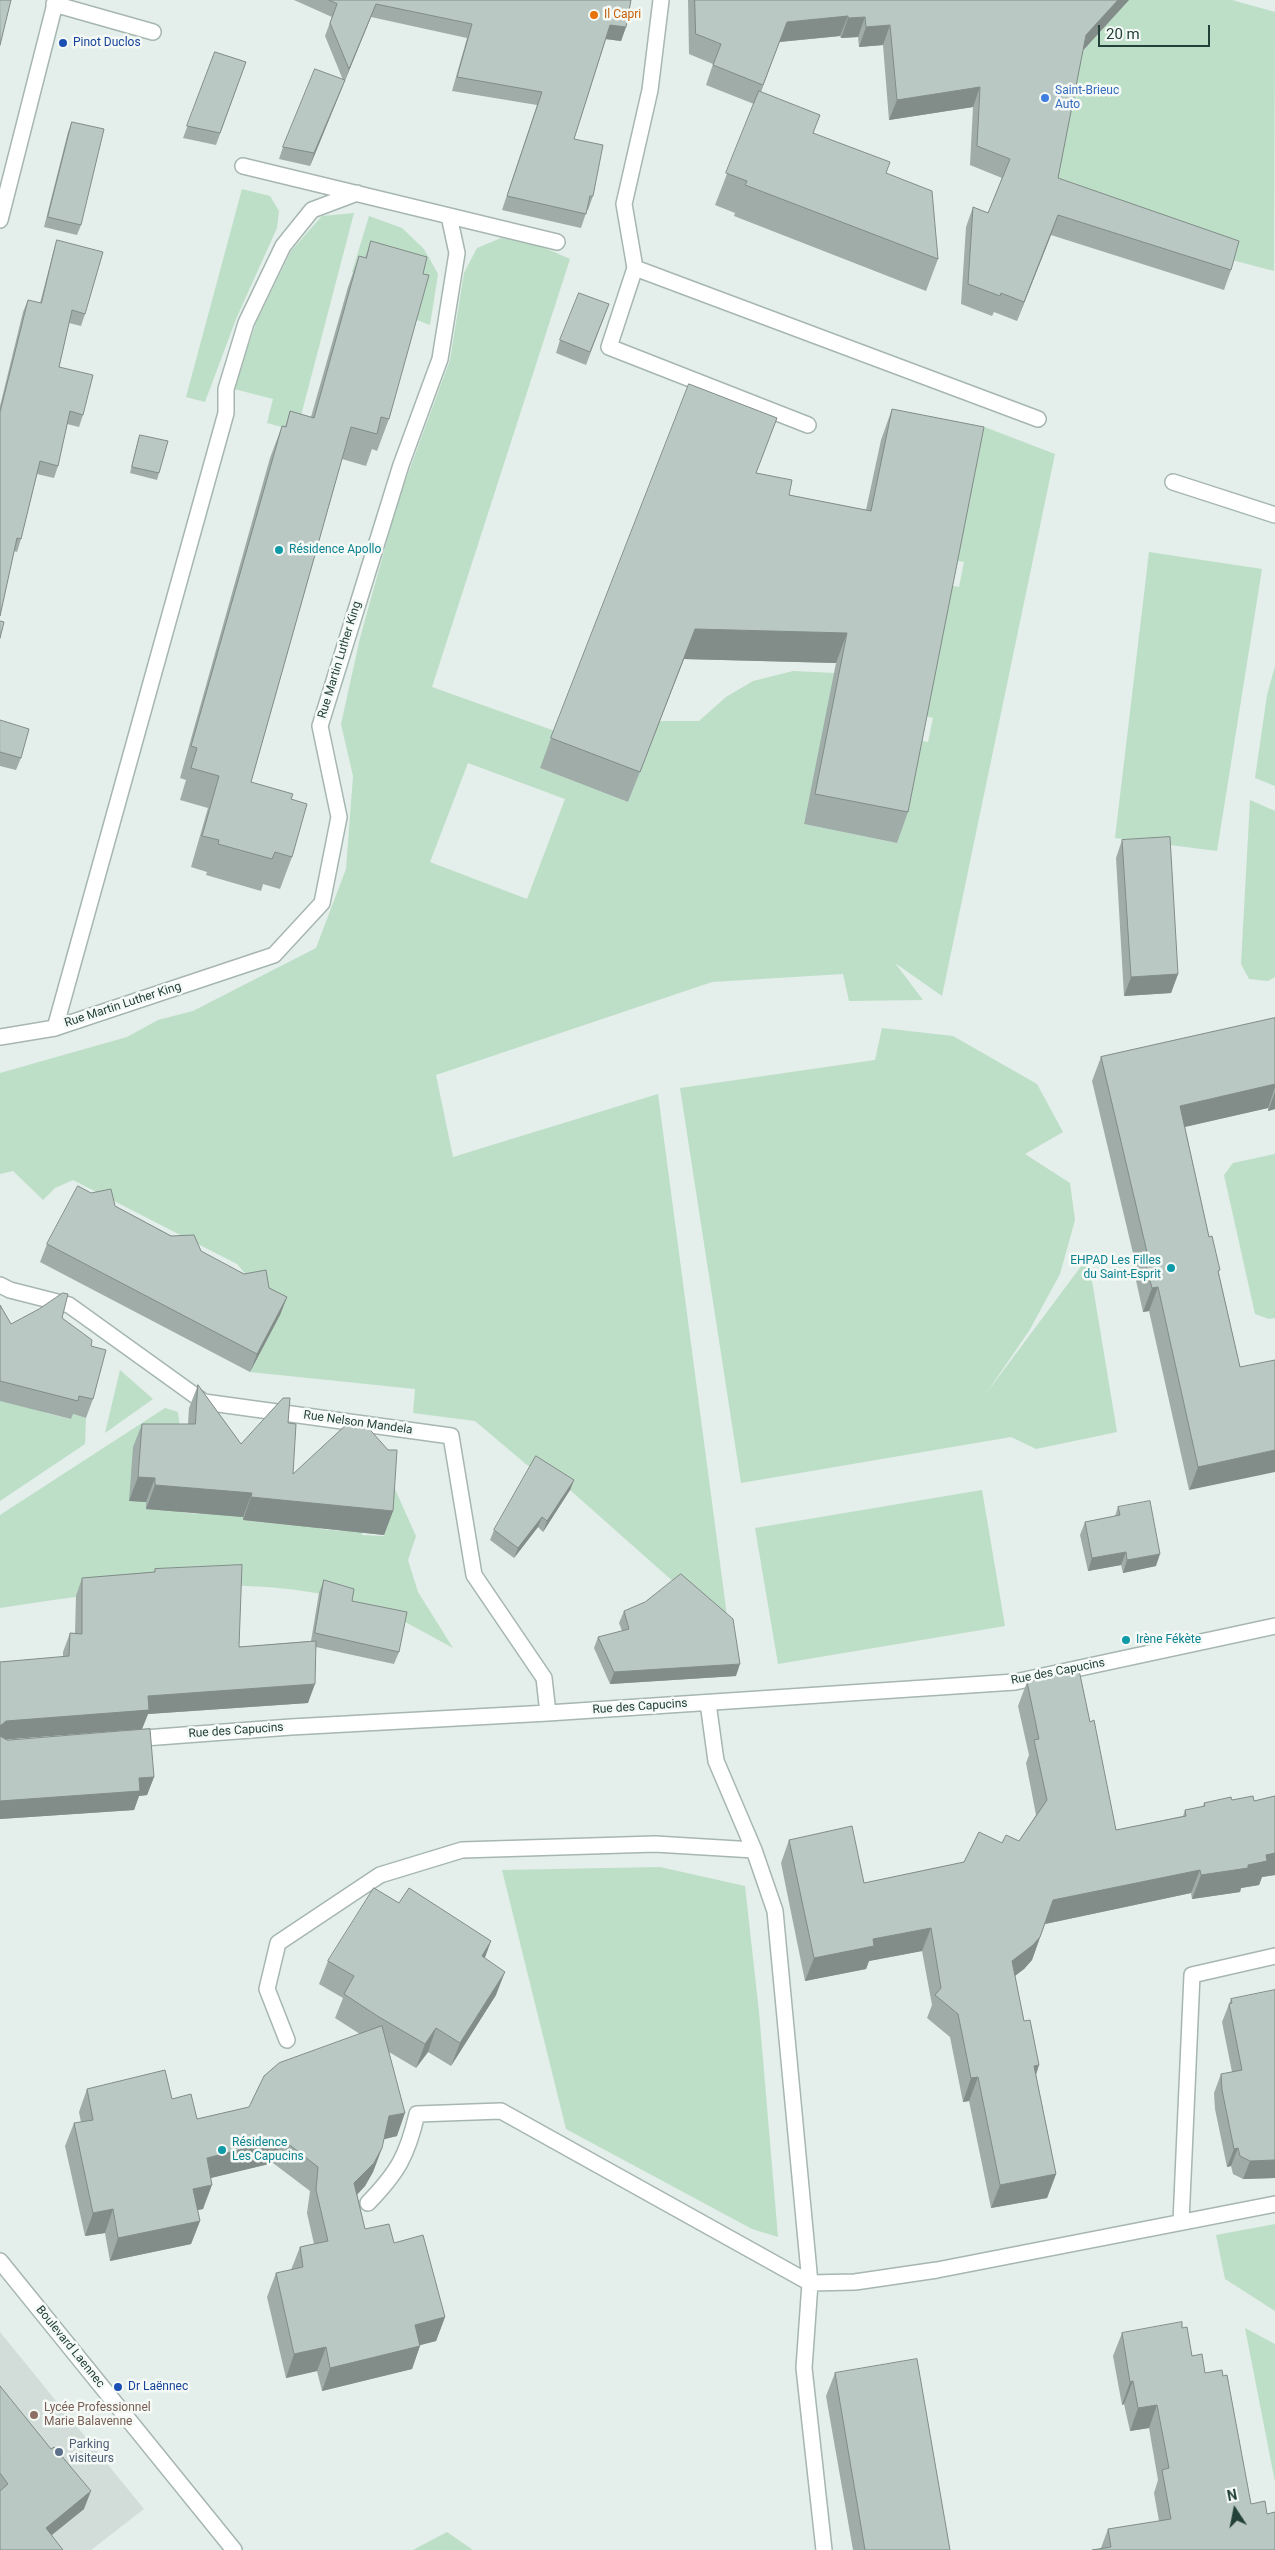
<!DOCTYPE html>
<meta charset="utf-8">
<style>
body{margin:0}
#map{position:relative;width:1275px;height:2550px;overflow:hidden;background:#e4eeea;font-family:Roboto,sans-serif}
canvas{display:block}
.north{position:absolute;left:1210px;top:2485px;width:50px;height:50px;-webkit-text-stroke:4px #f5faf7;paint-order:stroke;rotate:349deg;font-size:14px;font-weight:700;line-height:20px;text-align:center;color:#234039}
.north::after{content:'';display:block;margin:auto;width:18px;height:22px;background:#234039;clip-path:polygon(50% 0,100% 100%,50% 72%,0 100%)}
.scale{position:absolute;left:1098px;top:25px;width:112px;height:22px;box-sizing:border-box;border:2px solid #234039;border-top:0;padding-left:6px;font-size:15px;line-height:18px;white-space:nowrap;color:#234039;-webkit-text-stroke:4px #f5faf7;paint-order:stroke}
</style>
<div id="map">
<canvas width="1275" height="2550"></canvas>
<div class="north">N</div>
<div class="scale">20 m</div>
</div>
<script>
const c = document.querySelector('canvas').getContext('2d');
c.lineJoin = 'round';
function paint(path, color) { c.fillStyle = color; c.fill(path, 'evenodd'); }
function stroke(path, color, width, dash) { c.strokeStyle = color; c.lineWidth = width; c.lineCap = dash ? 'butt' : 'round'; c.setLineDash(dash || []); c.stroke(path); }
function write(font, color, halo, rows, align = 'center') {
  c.font = font + ' Roboto,sans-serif'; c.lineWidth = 5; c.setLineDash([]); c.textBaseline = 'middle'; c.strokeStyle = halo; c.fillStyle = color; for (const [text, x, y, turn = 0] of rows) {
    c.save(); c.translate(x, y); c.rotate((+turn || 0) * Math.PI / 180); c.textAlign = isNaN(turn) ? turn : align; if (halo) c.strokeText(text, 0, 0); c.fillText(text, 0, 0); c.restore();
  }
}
const built = new Path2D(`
 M0 2332 144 2509 91 2550H0Z`);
const green = new Path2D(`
 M1129 0H1232L1275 12 1274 271 1232 260 1051 198 1079 55Z
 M242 189 270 196 279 211 277 228 236 319 205 402 186 397Z
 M354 213 297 431 267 423 273 399 234 389 256 323 291 251 322 216Z
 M369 216 402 228 424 249 438 274 430 325 414 319 360 273 352 272Z
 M501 238 531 242 570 259 432 687 555 731 540 768 628 802 659 721H699L726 697 753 681 793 671 835 673 804 824 897 843 917 740 928 742 933 718 922 715 948 585 959 587 964 562 953 560 982 426 1055 454 942 996 895 963 923 1000 849 1001 843 974 712 982 436 1075 453 1157 658 1094 729 1631 570 1490 527 1465 475 1421 413 1413 415 1389 250 1372 280 1315 237 1264 73 1180 55 1188 43 1200 13 1171 0 1174V1073L127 1037 158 1020 193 1011 316 948 346 869 353 776 341 724 360 638 398 501 450 360 464 273 477 248ZM468 763 565 799 527 899 430 862Z
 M1149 552 1262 569 1217 851 1115 838Z
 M1275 666V786L1255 778 1267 695Z
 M1250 800 1275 811V977L1268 981 1249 979 1241 964Z
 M882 1028 953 1036 1037 1084 1063 1132 1025 1154 1070 1183 1075 1220 1060 1274 1029 1331 985 1395 1088 1257 1117 1432 1036 1449 1011 1437 741 1483 680 1088 875 1060Z
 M1275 1154V1318L1269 1319 1255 1314 1224 1175 1233 1163Z
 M120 1370 153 1399 105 1433Z
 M0 1395 46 1413 71 1419 72 1414 86 1418 85 1444 0 1501Z
 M165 1408 178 1412 181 1437 129 1501 146 1502 147 1509 184 1506V1513L206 1514V1510L243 1513V1520L303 1526 320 1523V1529L342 1531V1526L362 1528V1535L384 1536 388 1486 394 1487 416 1536 408 1560 418 1592 453 1648C429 1635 404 1620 379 1610 264 1567 119 1590 0 1608V1515Z
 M982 1490 1005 1626 778 1664 755 1528Z
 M660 1867 745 1886 759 2012 778 2237 752 2229 566 2129 502 1870Z
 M1275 2224V2311L1225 2279 1216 2235Z
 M1245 2328 1275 2344V2482Z
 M447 2532 473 2550H413Z`);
const minor = new Path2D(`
 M661 0 650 90 624 204 635 268 1038 419
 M54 4 153 32
 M243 166 557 242
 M0 220 56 0
 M635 268 609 347 808 425
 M1173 482 1275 515
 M55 1028 274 955 322 903 339 817 320 726 401 465 440 359 457 253 449 216
 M0 1037 55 1028 226 413V389L246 323 283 246 312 210 357 193
 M0 1285 10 1290 69 1305 204 1402 451 1436 474 1575 544 1678 548 1713
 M708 1703 716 1761 754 1850 775 1911 810 2283 804 2368 824 2550
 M131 1739 291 1727 548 1713 1015 1682 1275 1626
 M287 2040 267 1989 278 1943 380 1875 462 1850 655 1844 754 1850
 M368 2203C398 2172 407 2156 417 2114L501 2111 810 2283 855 2282 937 2270 1275 2204
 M1181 2222 1192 1975 1275 1956
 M0 2261 234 2550`);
const wall = new Path2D(`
 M294 0H631L626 27 621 41 606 39 574 139 593 196 588 210H587L581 228 502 210 537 105 452 91 467 38 371 17 310 166 279 159 283 147 343 80 325 36 332 17Z
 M688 0H1129L1083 50 1058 178 1231 270 1224 290 1051 235 1017 321 994 312 992 316 961 304 966 227 973 207 988 213 1002 178 970 165 973 107 889 120 883 45 859 47 858 37 841 38 840 36 779 42 761 92 814 133 886 173 938 259 926 291 734 216 735 213 715 205 754 104 706 85 713 64 689 54Z
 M215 52 246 62 216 145 183 138Z
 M72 122 81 225 77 235 44 227 68 132Z
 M57 240 85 314 81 326 69 323 59 367 83 415 79 427 67 424 58 466 54 478 37 474 21 539 17 552 14 551 0 616V406L23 312 28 300 40 303 53 253Z
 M371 241 423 274 389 419 377 451 372 449 366 466 342 459 251 782 291 799 292 857 280 889 263 884 261 891 206 875 207 872 191 867 208 808 180 800 186 780 180 778 270 458 282 426 285 427 290 411 311 417 348 287 359 256 365 258Z
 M609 304 586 365 556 353 560 340Z
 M892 409 908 812 897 843 804 824 836 663 684 659 628 802 540 768 551 738 777 418 756 473 789 495 866 510 881 440Z
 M140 435 159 473 157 480 130 473 138 441Z
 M0 720 21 758 16 770 0 766Z
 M1122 840 1178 974 1171 993 1124 996 1116 858Z
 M1275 1018V1109L1268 1111V1108L1185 1127 1209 1237 1219 1274 1240 1367 1189 1490 1149 1311 1143 1312 1135 1276 1137 1270 1092 1081 1101 1057Z
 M115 1206 287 1297 280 1315 250 1372 40 1262 47 1244Z
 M0 1305 11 1324 62 1318 91 1346 93 1399 86 1418 73 1414 71 1419 0 1401Z
 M198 1385 241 1444 288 1423 293 1474 393 1511 384 1535 243 1520V1517L146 1509V1502L129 1501 133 1447 142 1424H188L189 1408Z
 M574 1480 570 1490 543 1532 538 1527 514 1558 490 1540 494 1530Z
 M1118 1507 1156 1566 1123 1573 1121 1565 1088 1571 1080 1535 1085 1522 1115 1516Z
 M155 1569 239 1647 311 1641 319 1593 324 1580 352 1601 399 1652 394 1664 316 1647 308 1703 148 1714 142 1729 6 1739 154 1777 147 1795 139 1796 134 1810 0 1819V1662L63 1657V1652L70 1633H75L76 1596 82 1578 154 1572Z
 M624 1611 736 1676 610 1684 594 1648 598 1637 622 1631 619 1623Z
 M1027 1682 1090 1722 1116 1830 1183 1816 1185 1810 1203 1807 1204 1803 1232 1800 1254 1801 1275 1796V1875L1262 1877 1259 1885 1241 1888 1240 1892 1192 1899 1191 1893 1045 1924 1032 1960 1024 1969 1015 1976 1024 2021 1039 2065 1036 2075 1056 2174 1047 2198 991 2208 969 2101 963 2102 950 2037 927 2018 932 2005 922 1951 869 1961 866 1969 805 1981 781 1863 789 1840 864 1883 964 1862 1002 1843 1019 1841 1036 1815 1026 1763 1029 1755 1018 1706Z
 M399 1903 491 1941 485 1958 496 1995 451 2066 428 2052 416 2068 389 2052 397 2136 384 2139 382 2148 373 2172 365 2186 357 2195 365 2229 394 2243 445 2317 436 2341 420 2345 412 2369 322 2391 317 2371 286 2378 267 2297 276 2273 291 2270 300 2247 314 2244 307 2213 310 2191 273 2163 211 2178 203 2209 197 2210 200 2221 191 2244 110 2261 105 2233 85 2236 65 2146 74 2123 81 2122 79 2112 87 2089 172 2099 197 2119 249 2107 360 2034 335 2018 343 1998 319 1984 328 1961Z
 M1231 1999 1275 2178 1243 2179 1233 2174 1231 2166 1227 2167 1215 2109 1214 2093 1221 2074 1232 2072 1222 2022Z
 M1182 2328 1192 2356 1205 2373 1251 2504 1275 2550 1101 2548 1108 2529 1159 2521 1154 2493 1158 2480 1149 2428 1130 2431 1124 2404 1122 2405 1113 2356 1122 2333Z
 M835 2373 950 2550H853L826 2396Z
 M0 2386 84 2509 52 2535 0 2550Z`);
const shadedWall = new Path2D(`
 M1118 0H1129L1079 55 1086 35Z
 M376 4 371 17 344 83 349 69Z
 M848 16 840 36 779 42 756 104 787 22Z
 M865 17 858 37 841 38 848 18Z
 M610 25 626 27 621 41 605 39Z
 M890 25 883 45 859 47 866 27Z
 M345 80 340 93 310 166 314 153Z
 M980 87 973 107 889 120 897 100Z
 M1058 215 1051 235 1017 321 1024 302Z
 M695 629 847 633 836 663 684 659 628 802Z
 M1178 974 1171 993 1124 996 1131 977Z
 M1275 1084V1087L1268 1108 1171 1130 1180 1106Z
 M1275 1092V1109L1268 1111Z
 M1158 1287 1149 1311 1143 1312 1152 1288Z
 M287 1297 280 1315 250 1372 257 1354Z
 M1275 1450V1472L1189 1490 1198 1467Z
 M138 1477 155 1478 146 1502 129 1501Z
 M574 1480 570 1490 543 1532 547 1521Z
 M155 1485 252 1493 243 1517 146 1509Z
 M251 1497 393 1511 384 1535 243 1520Z
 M542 1517 538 1527 514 1558 518 1548Z
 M1126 1552 1121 1565 1088 1571 1092 1558Z
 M1160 1554 1156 1566 1123 1573 1127 1560Z
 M740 1664 736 1676 610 1684 614 1672Z
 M315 1684 308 1703 148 1714 142 1729 0 1740V1726L6 1721 148 1696Z
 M154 1777 147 1795 139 1796 134 1810 0 1819V1801L139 1778Z
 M1275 1853V1875L1262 1877 1259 1885 1241 1888 1240 1892 1192 1899 1201 1875 1248 1865 1266 1855Z
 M1200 1870 1191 1893 1045 1924 1053 1900Z
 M931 1928 922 1951 869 1961 866 1969 805 1981 814 1958 873 1939Z
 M1040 1937 1032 1960 1024 1969 1004 1984 1012 1961Z
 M491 1941 482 1964V1956Z
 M505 1972 496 1995 451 2066 460 2043Z
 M436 2028 428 2052 416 2068 425 2044Z
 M1039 2065 1031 2089 1034 2066Z
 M978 2077 969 2101 963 2102 971 2078Z
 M405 2113 397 2136 381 2140 389 2116Z
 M282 2139 273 2163 198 2181 207 2158Z
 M382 2148 373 2172 365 2186 345 2207 354 2183Z
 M1238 2148 1231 2166 1227 2167 1234 2149Z
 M1275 2160V2178L1243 2179 1250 2161Z
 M1056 2174 1047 2198 991 2208 1000 2185Z
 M212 2185 203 2209 184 2213 193 2189Z
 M113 2209 105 2233 85 2236 93 2213Z
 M200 2221 191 2244 110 2261 118 2238Z
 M445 2317 436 2341 409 2348 420 2346 412 2369 322 2391 330 2368 415 2325Z
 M326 2347 317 2371 286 2378 294 2354Z
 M1133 2381 1124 2404 1122 2405 1130 2382Z
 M1157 2405 1149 2428 1130 2431 1138 2408Z
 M91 2491 84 2509 39 2545 46 2528Z`);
const building = new Path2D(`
 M0 0H11L0 45Z
 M329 0H631L626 27 610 25 574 139 603 145 593 196H590L586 214 507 196 542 92 457 77 472 24 376 4 349 69 330 23 337 4Z
 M695 0H1118L1086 35 1058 178 1239 241 1231 270 1058 215 1024 302 1001 293 1000 296 968 284 973 207 988 213 1010 159 977 146 980 87 897 100 890 25 866 27 865 17 848 18V16L787 22 763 85 713 65 721 44 696 34Z
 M215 52 246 62 220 133 187 126Z
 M315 69 345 80 314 153 283 147Z
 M759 91 820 115 813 133 890 162 886 173 932 191 938 259 745 185 747 181 726 173Z
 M72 122 104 129 81 225 48 217Z
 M57 240 103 252 85 314 72 310 59 367 93 375 83 415 70 411 58 466 40 461 21 539 17 538 0 616V412L28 300 41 303Z
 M371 241 427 257 423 274 429 275 389 419 381 417 377 434 351 427 251 782 293 794 291 799 307 804 292 857 275 852 272 859 218 844 219 840 202 836 219 776 191 768 197 748 191 746 282 426 286 427 290 411 314 418 359 256 366 258Z
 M579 293 609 304 590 352 560 340Z
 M689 384 777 418 756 473 792 480 789 495 871 511 892 409 984 427 908 812 815 794 847 633 695 629 640 772 551 738Z
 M140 435 168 441 159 473 132 467Z
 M0 621 4 622 0 638Z
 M0 720 29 729 21 758 0 752Z
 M1170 837 1178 974 1131 977 1122 840Z
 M1275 1018V1084L1180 1106 1209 1237 1212 1236 1220 1270 1218 1271 1240 1367 1275 1360V1450L1198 1467 1158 1287 1152 1288 1143 1253 1147 1252 1101 1057Z
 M78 1186 91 1193 111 1189 115 1206 171 1236 194 1235 201 1251 244 1274 266 1270 269 1288 287 1297 257 1354 47 1244Z
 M63 1293 68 1294 62 1318 92 1340 91 1346 106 1350 93 1399 79 1396 78 1401 0 1381V1305L11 1324 39 1309Z
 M198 1385 241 1444 283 1398H290L288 1423 296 1424 293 1474 348 1423 365 1424 388 1450H397L393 1511 251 1497 252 1493 155 1485V1478L138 1477 142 1424H195Z
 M536 1456 574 1480 547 1521 542 1517 518 1548 494 1530Z
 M1150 1501 1160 1554 1127 1560 1126 1552 1092 1558 1085 1522 1120 1515 1118 1507Z
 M242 1565 239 1647 316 1641 315 1684 148 1696 149 1710 6 1721 0 1726V1662L69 1656 70 1633 82 1634V1578L155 1572V1569Z
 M681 1574 733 1619 740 1664 614 1672 598 1637 629 1629 624 1611 645 1602Z
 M324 1580 354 1589 352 1601 407 1612 399 1652 315 1633Z
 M1079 1670 1090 1722 1094 1720 1116 1830 1186 1816 1185 1810 1205 1806 1204 1803 1231 1797 1232 1800 1253 1796 1254 1801 1275 1796V1853L1266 1855 1267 1861 1248 1865V1868L1201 1875 1200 1870 1053 1900 1040 1937 1033 1945 1012 1961 1024 2021 1030 2020 1039 2065 1034 2066 1056 2174 1000 2185 978 2077 971 2078 958 2014 935 1995 941 1988 931 1928 873 1939 874 1946 814 1958 789 1840 852 1826 864 1883 964 1862 979 1832 1002 1843 1006 1835 1019 1841 1047 1800 1034 1740 1039 1739 1027 1682Z
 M150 1729 154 1777 139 1778 140 1791 0 1801V1736L7 1740Z
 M374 1888 399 1903 409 1888 491 1941 482 1956 505 1972 460 2043 436 2028 425 2044 379 2017 344 1994 354 1976 328 1961Z
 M1275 1990V2160L1250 2161 1240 2156 1238 2148 1234 2149 1222 2090 1221 2074 1242 2070 1229 2004 1232 2003 1231 1999Z
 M382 2026 405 2113 389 2116 382 2148 374 2163 354 2183 365 2229 389 2224 394 2243 423 2235 445 2317 415 2325 420 2346 330 2368 326 2347 294 2354 276 2273 303 2267 300 2247 328 2241 316 2190 318 2167 282 2139 207 2158 212 2185 193 2189 200 2221 118 2238 113 2209 93 2213 74 2123 93 2120 87 2089 165 2070 172 2099 191 2094 197 2119 249 2107 264 2076 279 2063Z
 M1182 2322V2328L1187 2327 1192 2356 1202 2354 1205 2373 1222 2370 1223 2376 1227 2375 1251 2504 1265 2501 1267 2514 1275 2512V2550H1092L1111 2547 1108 2529 1171 2519 1162 2470 1169 2468 1157 2405 1138 2408 1133 2381 1130 2382 1122 2333Z
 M917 2359 950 2550H865L835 2373Z
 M0 2386 51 2449 54 2447 91 2491 46 2528 63 2550H0V2491L8 2484 0 2473Z`);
const markers = [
 [594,15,5,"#e8710a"],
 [63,43,5,"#1a4fb4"],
 [1045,98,5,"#3f7fe0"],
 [279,550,5,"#0f9aa8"],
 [1171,1268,5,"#0f9aa8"],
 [1126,1640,5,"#0f9aa8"],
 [222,2150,5,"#0f9aa8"],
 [118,2387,5,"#1a4fb4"],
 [34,2415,5,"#8d6e63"],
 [59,2452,5,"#5c6f8a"]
];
const foodNames = [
 ["Il Capri",604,15]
];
const transitNames = [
 ["Pinot Duclos",73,43],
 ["Dr Laënnec",128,2387]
];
const shopNames = [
 ["Saint-Brieuc",1055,91],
 ["Auto",1055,105]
];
const cultureNames = [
 ["Résidence Apollo",289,550],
 ["EHPAD Les Filles",1161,1261,"right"],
 ["du Saint-Esprit",1161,1275,"right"],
 ["Irène Fékète",1136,1640],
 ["Résidence",232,2143],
 ["Les Capucins",232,2157]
];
const streetNames = [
 ["Rue Martin Luther King",340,660,-73],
 ["Rue Martin Luther King",123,1005,-18],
 ["Rue Nelson Mandela",358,1423,8],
 ["Rue des Capucins",1058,1672,-11],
 ["Rue des Capucins",640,1707,-4],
 ["Rue des Capucins",236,1731,-4],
 ["Boulevard Laennec",70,2347,51]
];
const educationNames = [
 ["Lycée Professionnel",44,2408],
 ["Marie Balavenne",44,2422]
];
const serviceNames = [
 ["Parking",69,2445],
 ["visiteurs",69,2459]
];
paint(built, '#d2ddd9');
paint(green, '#bddfc7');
stroke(minor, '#a6b6b1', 18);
stroke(minor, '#fff', 15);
paint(wall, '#9faca8');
paint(shadedWall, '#828c88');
paint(building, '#b9c8c3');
stroke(building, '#828c88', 1);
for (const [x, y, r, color] of markers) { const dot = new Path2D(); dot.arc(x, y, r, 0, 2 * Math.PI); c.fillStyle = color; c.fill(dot); stroke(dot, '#f5faf7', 2); }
write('12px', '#c56008', '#f5faf7', foodNames, 'left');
write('12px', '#164399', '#f5faf7', transitNames, 'left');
write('12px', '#366cbe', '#f5faf7', shopNames, 'left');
write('12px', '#0d838f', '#f5faf7', cultureNames, 'left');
write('12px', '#234039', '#f5faf7', streetNames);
write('12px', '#785e54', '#f5faf7', educationNames, 'left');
write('12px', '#4e5e75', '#f5faf7', serviceNames, 'left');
</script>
